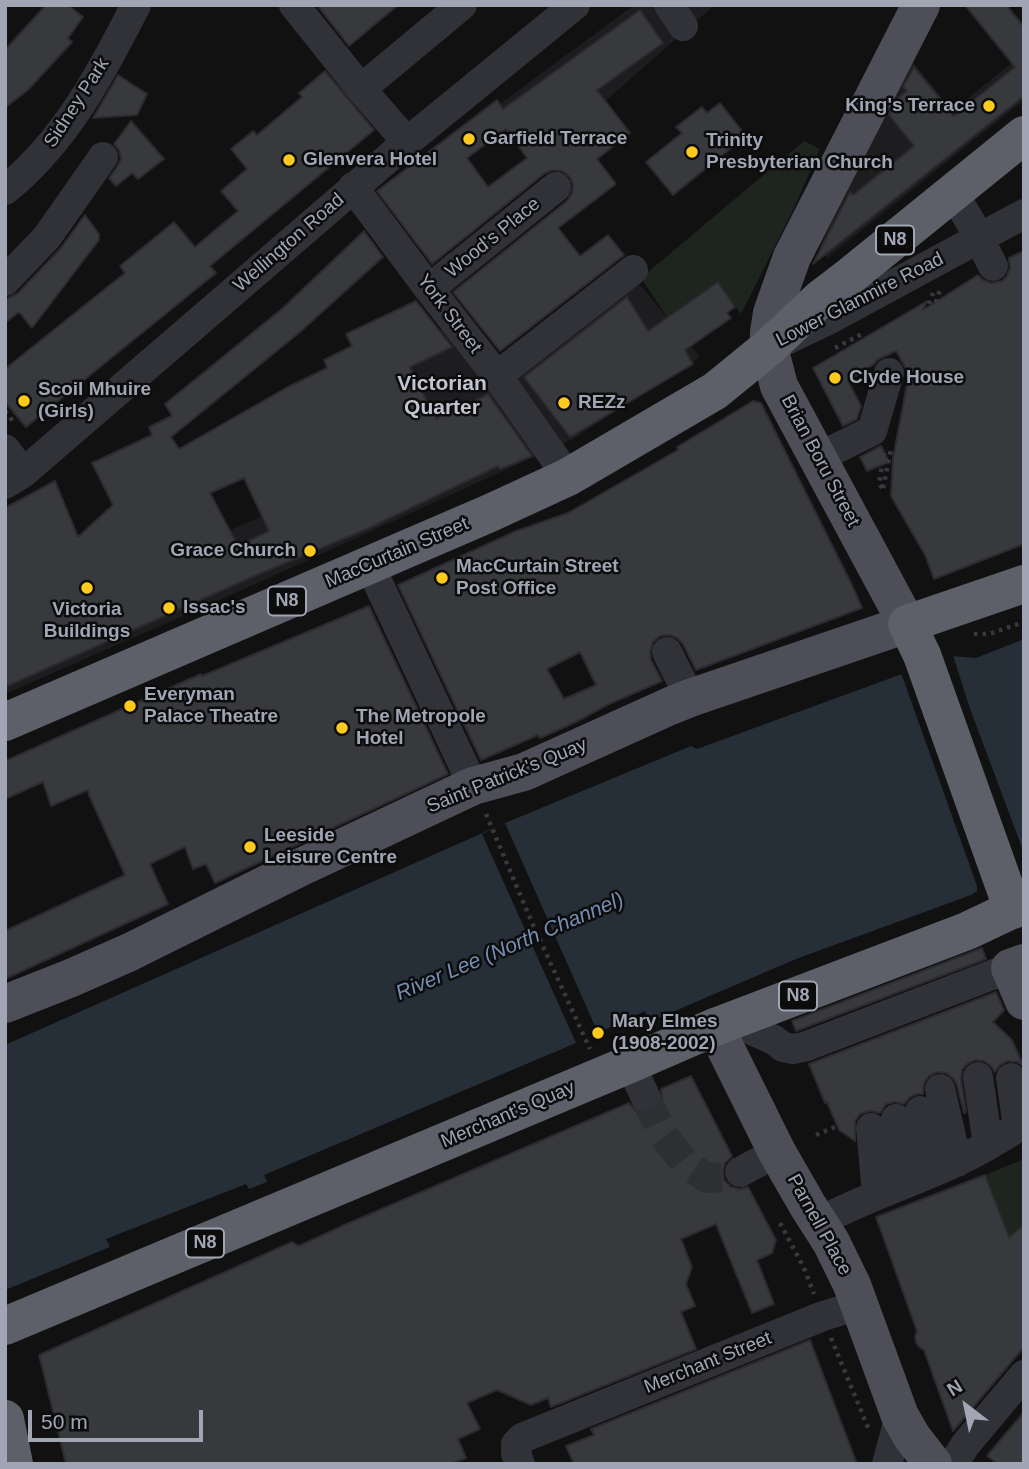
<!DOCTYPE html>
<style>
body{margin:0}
#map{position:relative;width:1029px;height:1469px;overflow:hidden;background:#111112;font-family:Arial,sans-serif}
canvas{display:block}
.frame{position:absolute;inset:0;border:7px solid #a1a5b4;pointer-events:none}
.north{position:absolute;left:931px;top:1371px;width:70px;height:70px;-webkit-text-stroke:5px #0c0c0d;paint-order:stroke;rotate:328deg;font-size:19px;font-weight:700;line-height:28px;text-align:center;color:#a1a5b4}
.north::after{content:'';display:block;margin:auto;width:24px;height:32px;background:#a1a5b4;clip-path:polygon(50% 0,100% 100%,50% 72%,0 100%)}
.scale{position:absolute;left:28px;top:1410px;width:175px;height:32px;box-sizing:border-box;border:4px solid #a1a5b4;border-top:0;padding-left:9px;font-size:21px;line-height:24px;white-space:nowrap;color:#a1a5b4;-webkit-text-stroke:5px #0c0c0d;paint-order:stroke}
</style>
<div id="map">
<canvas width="1029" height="1469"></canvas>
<div class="frame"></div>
<div class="north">N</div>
<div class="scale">50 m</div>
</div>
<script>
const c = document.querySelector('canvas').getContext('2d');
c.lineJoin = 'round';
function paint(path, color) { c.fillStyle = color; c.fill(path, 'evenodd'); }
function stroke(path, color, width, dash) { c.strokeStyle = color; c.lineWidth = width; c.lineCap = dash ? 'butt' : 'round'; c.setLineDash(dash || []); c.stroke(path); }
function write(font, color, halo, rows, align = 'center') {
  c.font = font + ' Arial,sans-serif'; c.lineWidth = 5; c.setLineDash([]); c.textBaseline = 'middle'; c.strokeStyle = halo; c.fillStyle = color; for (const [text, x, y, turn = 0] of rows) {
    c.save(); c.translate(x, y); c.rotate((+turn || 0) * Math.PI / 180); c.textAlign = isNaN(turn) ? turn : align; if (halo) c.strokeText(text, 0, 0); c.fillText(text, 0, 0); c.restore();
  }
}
const built = new Path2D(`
 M634 5H708L711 8 577 126 514 123 500 104Z
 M1024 53V100L827 258 819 249 900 71 913 62 952 111Z
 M636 280 700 357 573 439 260 582 5 694V632L384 461 349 386 449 325 496 388 574 335 575 326Z`);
const green = new Path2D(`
 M804 141 820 149 795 206 741 314 718 282 667 317 641 278Z
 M1024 1159V1225L1009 1237 985 1175Z`);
const water = new Path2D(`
 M1024 639V853L973 872 977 886V891L971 895 796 959 649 1022 645 1011 576 1043 264 1175 267 1182 249 1189 246 1184 106 1239 110 1247 5 1290V1045L505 823 691 746 697 749 951 656 976 658Z`);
const pier = new Path2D(`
 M952 652 969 706 1024 853V857L977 874 981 885 977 886 900 670Z
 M505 823 598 1033 576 1043 482 834Z`);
const building = new Path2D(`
 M46 5H68L83 17 68 38 72 42 29 89 5 108V50Z
 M317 5H398L349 46Z
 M965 5H1006L1024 27V96L813 264 850 192 853 195 914 146 889 115 898 98 907 91 903 87 914 67 954 116 1015 67Z
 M640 10 663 43 597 90 630 133 597 159 616 184 558 228 580 256 608 235 624 255 500 351 453 292 567 201 572 193 573 185 570 177 562 171 553 170 545 173 432 264 377 191 497 100 503 109ZM506 129 527 158 488 187 467 158Z
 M325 71 374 130 210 266 216 273 26 427 5 402V369L125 273 120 266 174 222 195 247 238 211 221 191 247 169 231 149 253 131 257 135 302 97 299 93Z
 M118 75 147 94 137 115 93 118Z
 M720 103 746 136 673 195 646 162 682 133 676 127 702 107 707 113Z
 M131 121 164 159 138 179 132 173 116 186 109 178 117 167 121 159 119 150 114 144Z
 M85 215 99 234V240L32 328 19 312 5 323V300L18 293 60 249Z
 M364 231 383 257 300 332 171 437 179 449 286 388 327 368 324 360 352 346 346 334 416 301 452 347 410 367 436 419 460 406 461 408 488 394 532 456 500 469 498 466 367 529 252 577 5 687V508L55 481 78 537 113 505 92 463 152 435 149 427 172 416 165 404 283 308ZM244 478 269 531 238 546 210 493Z
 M1024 251V544L934 579 925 555 891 496 893 458 909 374 896 351 877 360 874 364 848 381 861 406 857 419 843 426 813 368 927 301 923 310 978 275 983 280 991 283 1002 281 1007 276 1010 268 1009 258Z
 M718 282 735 307 727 313 731 318 685 350 693 364 570 437 524 377 627 297 648 331Z
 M753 401 761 403 852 585 862 608 696 670 683 644 677 638 669 635 660 636 653 642 650 652 651 660 662 681 607 705 576 722 540 738 538 735 481 760 398 585 516 531 568 513 678 450 677 447ZM580 652 596 685 564 699 547 669Z
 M881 446 889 462 867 471 860 457Z
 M369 606 448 774 215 883 206 864 193 869 185 847 150 864 168 904 5 979V931L125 875 89 795 88 790 51 806 43 782 5 799V761L201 674 202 676Z
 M982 948 986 959 796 1031 792 1021Z
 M996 992 1004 1010 993 1022 1012 1040 1023 1065 1017 1062 1008 1061 1000 1065 995 1072 991 1066 984 1061 975 1060 967 1064 962 1070 961 1079 966 1112 964 1113 957 1085 953 1078 946 1073 937 1072 929 1076 924 1083 923 1094H917L910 1097 904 1104 895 1102 886 1104 880 1113 870 1111 860 1114 855 1121V1141L839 1130 827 1102 825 1103 809 1064Z
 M691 1076 732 1156 725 1163 723 1171 724 1180 731 1187 740 1189 748 1187 776 1240 772 1253 757 1260 774 1304 752 1313 716 1224 681 1239 692 1267 686 1284 695 1306 681 1312 696 1349 551 1407 548 1398 531 1405 497 1390 467 1403 480 1429 458 1439 466 1458 450 1464H66L39 1355 292 1242 299 1246 342 1226 629 1103 636 1111 643 1113 652 1112 660 1105 662 1097 661 1089Z
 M985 1175 1009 1237 1024 1225V1347L953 1431 924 1350 919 1347 916 1342 915 1336 917 1331 876 1217Z
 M810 1340 857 1464H574L566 1446 594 1435 591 1429Z
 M1024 1412V1464H998L987 1456Z`);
const minorTunnel = new Path2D(`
 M645 1096 663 1135 686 1164 707 1178 726 1177 740 1172`);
const path = new Path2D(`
 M835 348 864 333
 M909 360 933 293
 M914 367 940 290
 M5 411 15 424
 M882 488 879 484 884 453
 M883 488 891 450
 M974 634H989L1024 622
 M486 814 533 925 590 1049
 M816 1135 837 1126
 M780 1223 804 1268 814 1294
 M831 1338 869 1430`);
const minor = new Path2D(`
 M294 5 361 89 407 142
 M669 5 683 26
 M361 89 462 5
 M353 187 429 289 497 376 568 477
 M5 190C65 142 102 72 136 5
 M953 193 971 223 993 266
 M5 281 47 237 103 157
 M429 289 556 187
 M786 340 826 321 1024 214
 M497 376 633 270
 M5 449 23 473
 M819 457 872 431 889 373
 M5 484 23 473 407 142 575 5
 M370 566 469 777
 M667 652 690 698
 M732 1021 774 1040 783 1047 793 1049 804 1047 1010 968
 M630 1064 645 1096
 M978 1077 988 1145
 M1011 1078 1018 1127
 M940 1089 957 1162
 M920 1111 930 1173
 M896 1119 902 1184
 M871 1128 877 1194
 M740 1172 777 1152
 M819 1222C863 1198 912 1183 958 1161 981 1150 1003 1137 1024 1123
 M520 1464 516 1453V1444L522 1438 823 1316 859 1305
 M887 1464 900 1416
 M953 1464 966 1444 1024 1375`);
const major = new Path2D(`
 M1024 963 1010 968 1024 1001
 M5 1004 71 978 130 952 299 868 473 786 524 772 670 706 690 698 907 624 779 386 769 347V332L772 313 792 257 921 5
 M715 1027 777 1152 808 1206 831 1242 852 1285 900 1416 912 1437 933 1464`);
const highway = new Path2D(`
 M5 722 490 513 568 477 715 391 769 347 820 299 850 276 1024 135
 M1013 910 922 655 907 624 1024 584
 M5 1326 630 1064 715 1027 967 931 1024 904
 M5 1419 14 1464`);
const markers = [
 [989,106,7,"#ffca1c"],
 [469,139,7,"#ffca1c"],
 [692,152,7,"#ffca1c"],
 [289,160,7,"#ffca1c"],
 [835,378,7,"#ffca1c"],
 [24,401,7,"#ffca1c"],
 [564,403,7,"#ffca1c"],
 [310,551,7,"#ffca1c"],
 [442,578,7,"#ffca1c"],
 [87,588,7,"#ffca1c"],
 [169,608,7,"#ffca1c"],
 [130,706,7,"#ffca1c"],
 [342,728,7,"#ffca1c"],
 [250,847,7,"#ffca1c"],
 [598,1033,7,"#ffca1c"]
];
const shields = [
 [895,240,38],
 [287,601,38],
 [798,996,38],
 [205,1243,38]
];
const shieldNames = [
 ["N8",895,240],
 ["N8",287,601],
 ["N8",798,996],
 ["N8",205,1243]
];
const streetNames = [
 ["Sidney Park",77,103,-57],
 ["Wood's Place",493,238,-39],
 ["Wellington Road",289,243,-41],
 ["Lower Glanmire Road",860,300,-27],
 ["York Street",449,314,53],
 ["Brian Boru Street",820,461,62],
 ["MacCurtain Street",397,553,-23],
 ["Saint Patrick's Quay",507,776,-22],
 ["Merchant's Quay",508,1115,-23],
 ["Parnell Place",819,1225,61],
 ["Merchant Street",708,1363,-22]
];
const poiNames = [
 ["King's Terrace",975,106,"right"],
 ["Garfield Terrace",483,139],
 ["Trinity",706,141],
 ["Presbyterian Church",706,163],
 ["Glenvera Hotel",303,160],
 ["Clyde House",849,378],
 ["Scoil Mhuire",38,390],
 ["(Girls)",38,412],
 ["REZz",578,403],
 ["Grace Church",296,551,"right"],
 ["MacCurtain Street",456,567],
 ["Post Office",456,589],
 ["Issac's",183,608],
 ["Victoria",87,610,"center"],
 ["Buildings",87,632,"center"],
 ["Everyman",144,695],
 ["Palace Theatre",144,717],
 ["The Metropole",356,717],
 ["Hotel",356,739],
 ["Leeside",264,836],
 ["Leisure Centre",264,858],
 ["Mary Elmes",612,1022],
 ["(1908-2002)",612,1044]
];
const neighbourhoodNames = [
 ["Victorian",442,384],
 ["Quarter",442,408]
];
const waterNames = [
 ["River Lee (North Channel)",510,947,-23]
];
paint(built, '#1d1d1f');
paint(green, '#1d251e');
paint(water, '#262e37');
paint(pier, '#111112');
paint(building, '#38393d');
stroke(building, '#2b2a2f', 2);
stroke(minorTunnel, '#2e2f32', 30, [30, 15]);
stroke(path, '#37393f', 4.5, [3.5, 5]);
stroke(minor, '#313238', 30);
stroke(major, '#4d4e57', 38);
stroke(highway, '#5d5f69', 38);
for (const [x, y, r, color] of markers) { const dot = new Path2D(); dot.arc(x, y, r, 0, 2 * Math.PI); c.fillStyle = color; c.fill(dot); stroke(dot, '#0c0c0d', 2.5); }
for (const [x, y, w] of shields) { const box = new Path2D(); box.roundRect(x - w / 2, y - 14.5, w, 29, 5); c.fillStyle = '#0c0c0d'; c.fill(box); stroke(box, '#a1a5b4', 2); }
write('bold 18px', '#a1a5b4', null, shieldNames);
write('19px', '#a1a5b4', '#0c0c0d', streetNames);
write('bold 19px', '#a1a5b4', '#0c0c0d', poiNames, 'left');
write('bold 21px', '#c2c4d0', '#0c0c0d', neighbourhoodNames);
write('italic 21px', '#748fb3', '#0c0c0d', waterNames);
</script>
